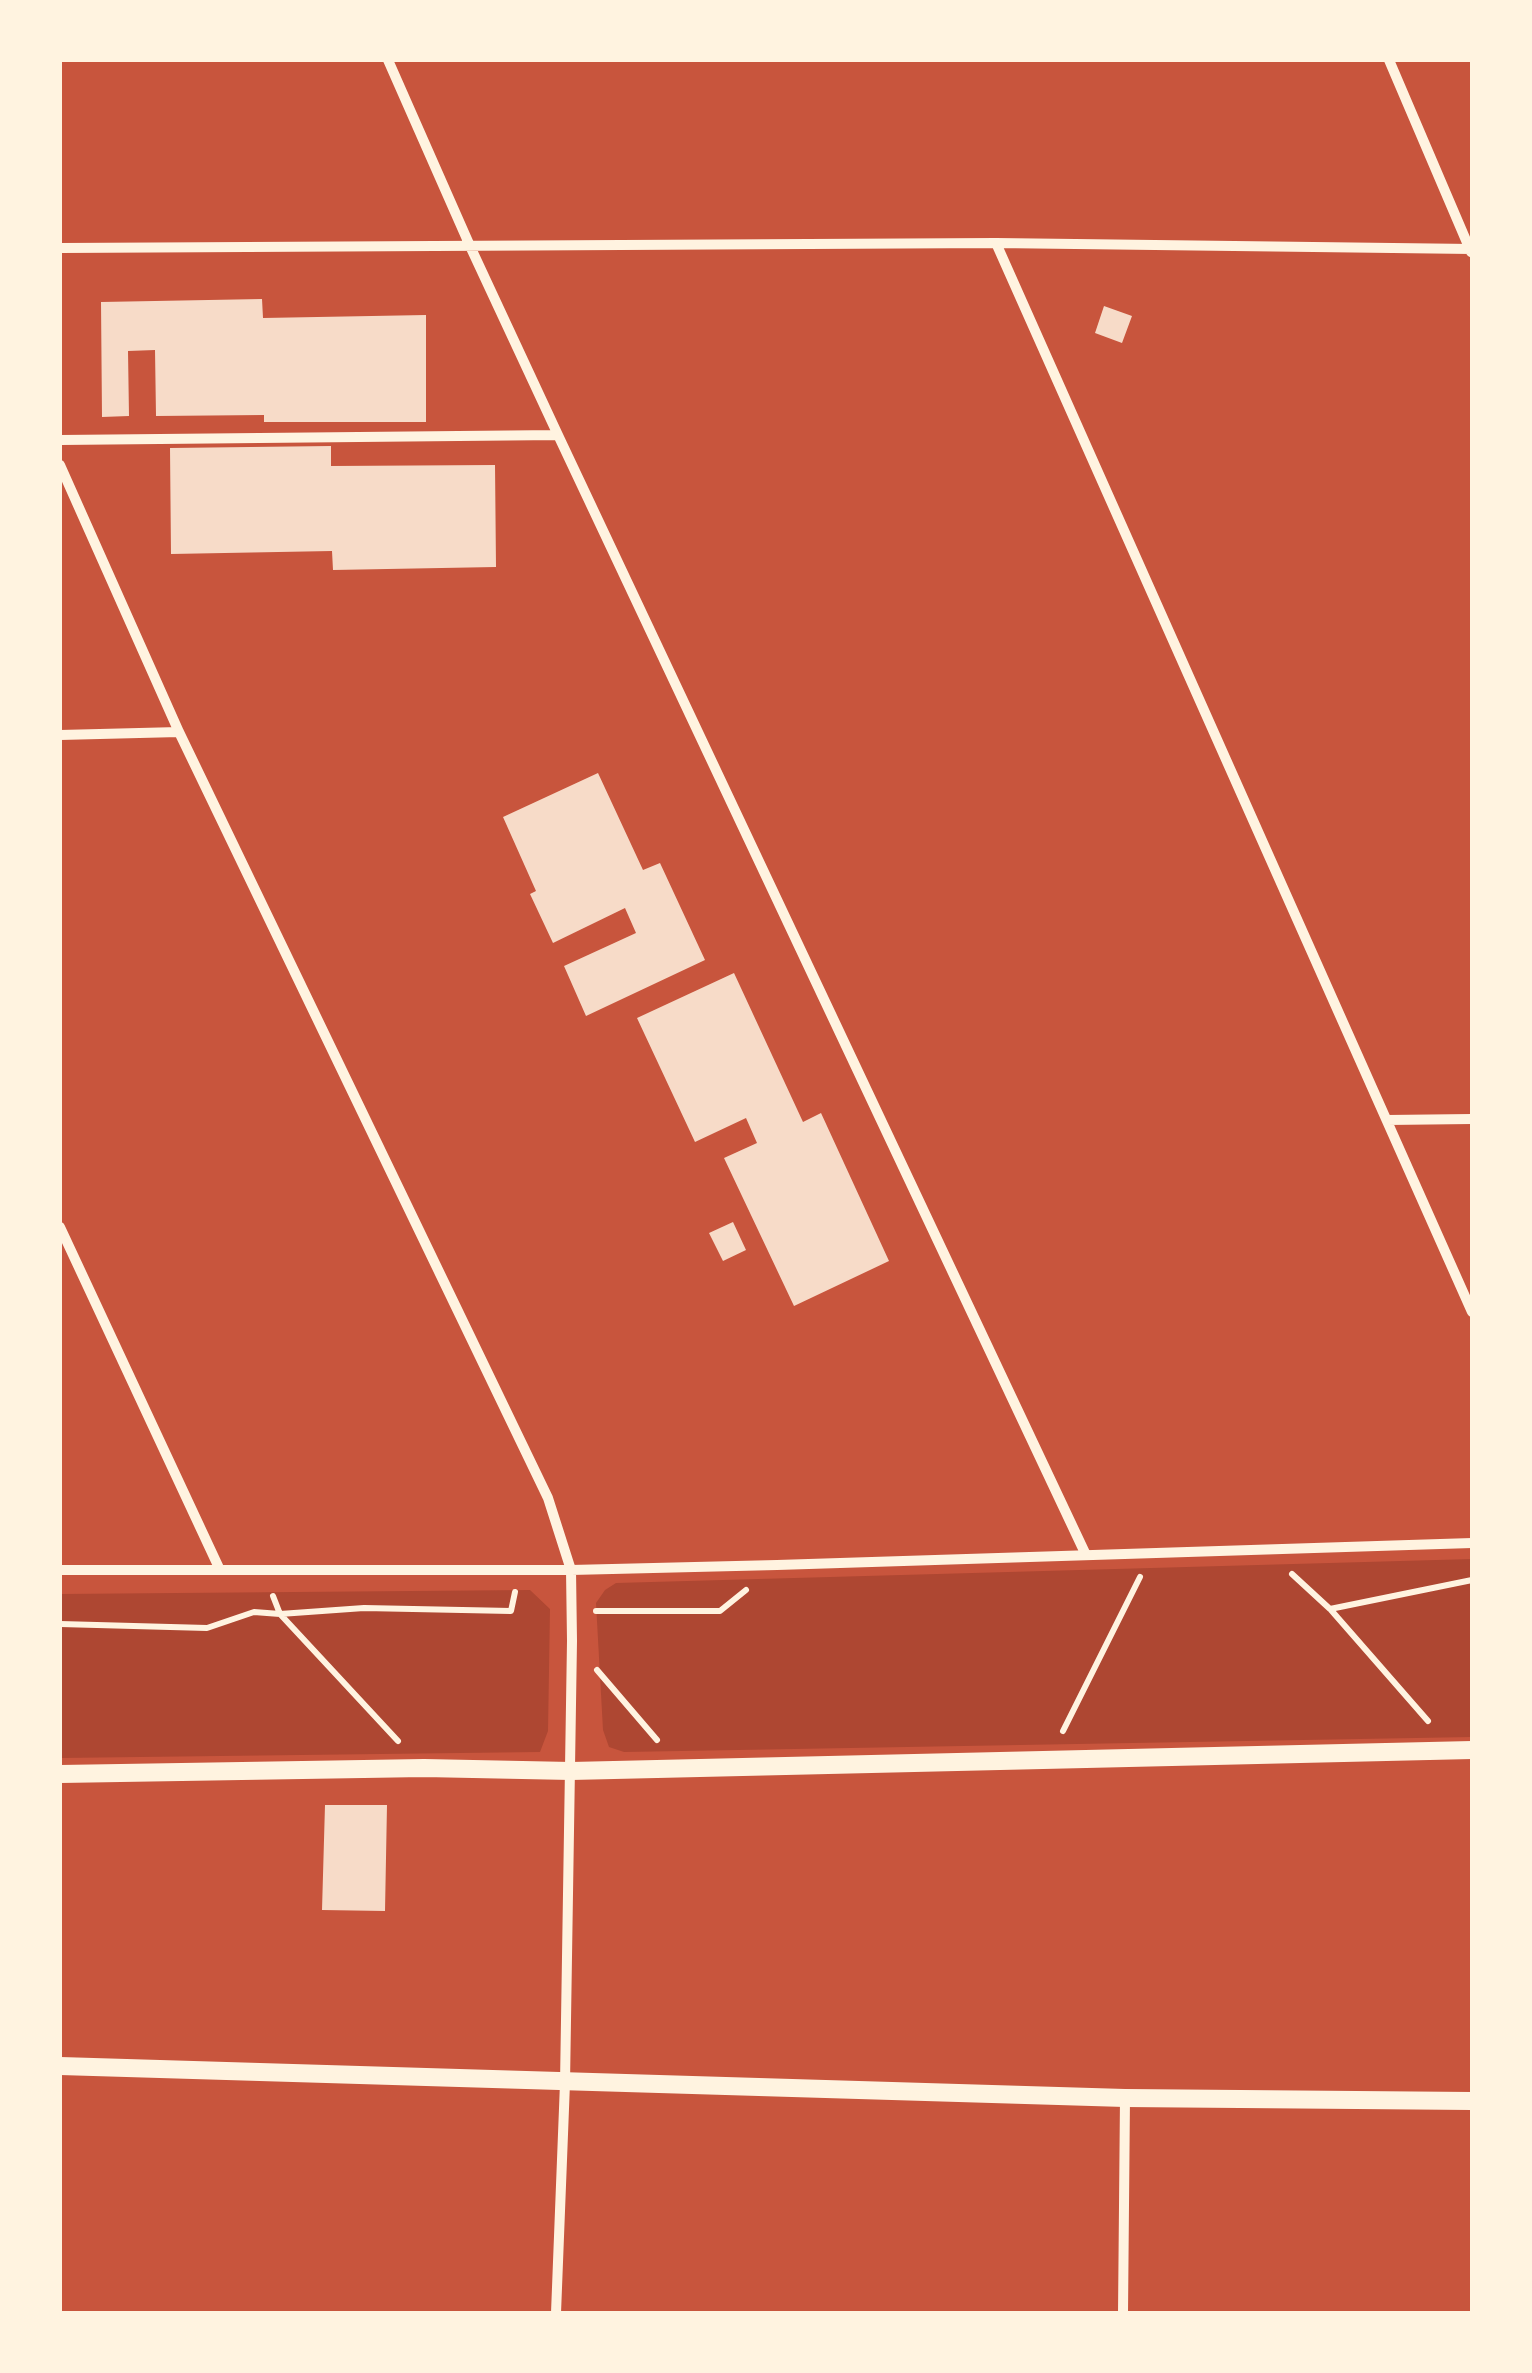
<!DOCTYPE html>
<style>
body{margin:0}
#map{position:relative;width:1532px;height:2373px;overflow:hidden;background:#c8553d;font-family:"Roboto Serif",serif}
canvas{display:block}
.frame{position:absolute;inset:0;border:62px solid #fff3e0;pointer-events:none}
</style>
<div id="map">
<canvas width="1532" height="2373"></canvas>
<div class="frame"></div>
</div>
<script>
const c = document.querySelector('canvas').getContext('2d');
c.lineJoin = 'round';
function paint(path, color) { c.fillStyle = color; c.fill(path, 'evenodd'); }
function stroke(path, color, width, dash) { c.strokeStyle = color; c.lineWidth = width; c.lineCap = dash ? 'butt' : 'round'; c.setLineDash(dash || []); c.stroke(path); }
const green = new Path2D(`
 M1472 1559V1737L624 1752 609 1747 603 1730 596 1603 605 1590 616 1583Z
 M530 1590 550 1609 548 1731 540 1752 60 1758V1594Z`);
const building = new Path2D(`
 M262 299 263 318 426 315V422H264V415L156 416 155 350 128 351 129 416 102 417 101 302Z
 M1104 306 1132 316 1122 343 1095 333Z
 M331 446V466L495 465 496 567 333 570 332 551 171 554 170 448Z
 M598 773 643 870 660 863 705 960 586 1016 564 966 636 933 625 908 553 943 530 894 536 891 503 817Z
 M734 973 803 1122 821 1113 889 1261 794 1306 724 1158 757 1143 746 1118 695 1142 637 1018Z
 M733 1222 746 1250 723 1261 709 1233Z
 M325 1805H387L385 1911 322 1910Z`);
const path = new Path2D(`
 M1292 1574 1330 1609 1472 1580
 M273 1596 280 1614 398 1741
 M1331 1610 1428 1721
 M596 1611H720L746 1590
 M60 1624 207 1628 254 1612 280 1614 364 1608 511 1611 515 1592
 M597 1670 657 1740
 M1063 1731 1140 1577`);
const minor = new Path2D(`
 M388 60 470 246 558 435 1086 1555
 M1389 60 1471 252
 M996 243 1472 1312
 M60 248 996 243 1472 249
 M60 440 558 435
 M60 465 179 732 548 1498 571 1570 572 1641 565 2083 556 2313
 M60 735 179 732
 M1387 1120 1472 1119
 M60 1227 220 1570
 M60 1570H571L777 1565 1472 1543
 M1123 2313 1125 2098`);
const tertiary = new Path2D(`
 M60 1774 424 1768 571 1771 1472 1750
 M60 2066 1125 2098 1472 2101`);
paint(green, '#ae4732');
paint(building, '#f7dbc8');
stroke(path, '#fff3e0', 6);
stroke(minor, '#fff3e0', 10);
stroke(tertiary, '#fff3e0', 18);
</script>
